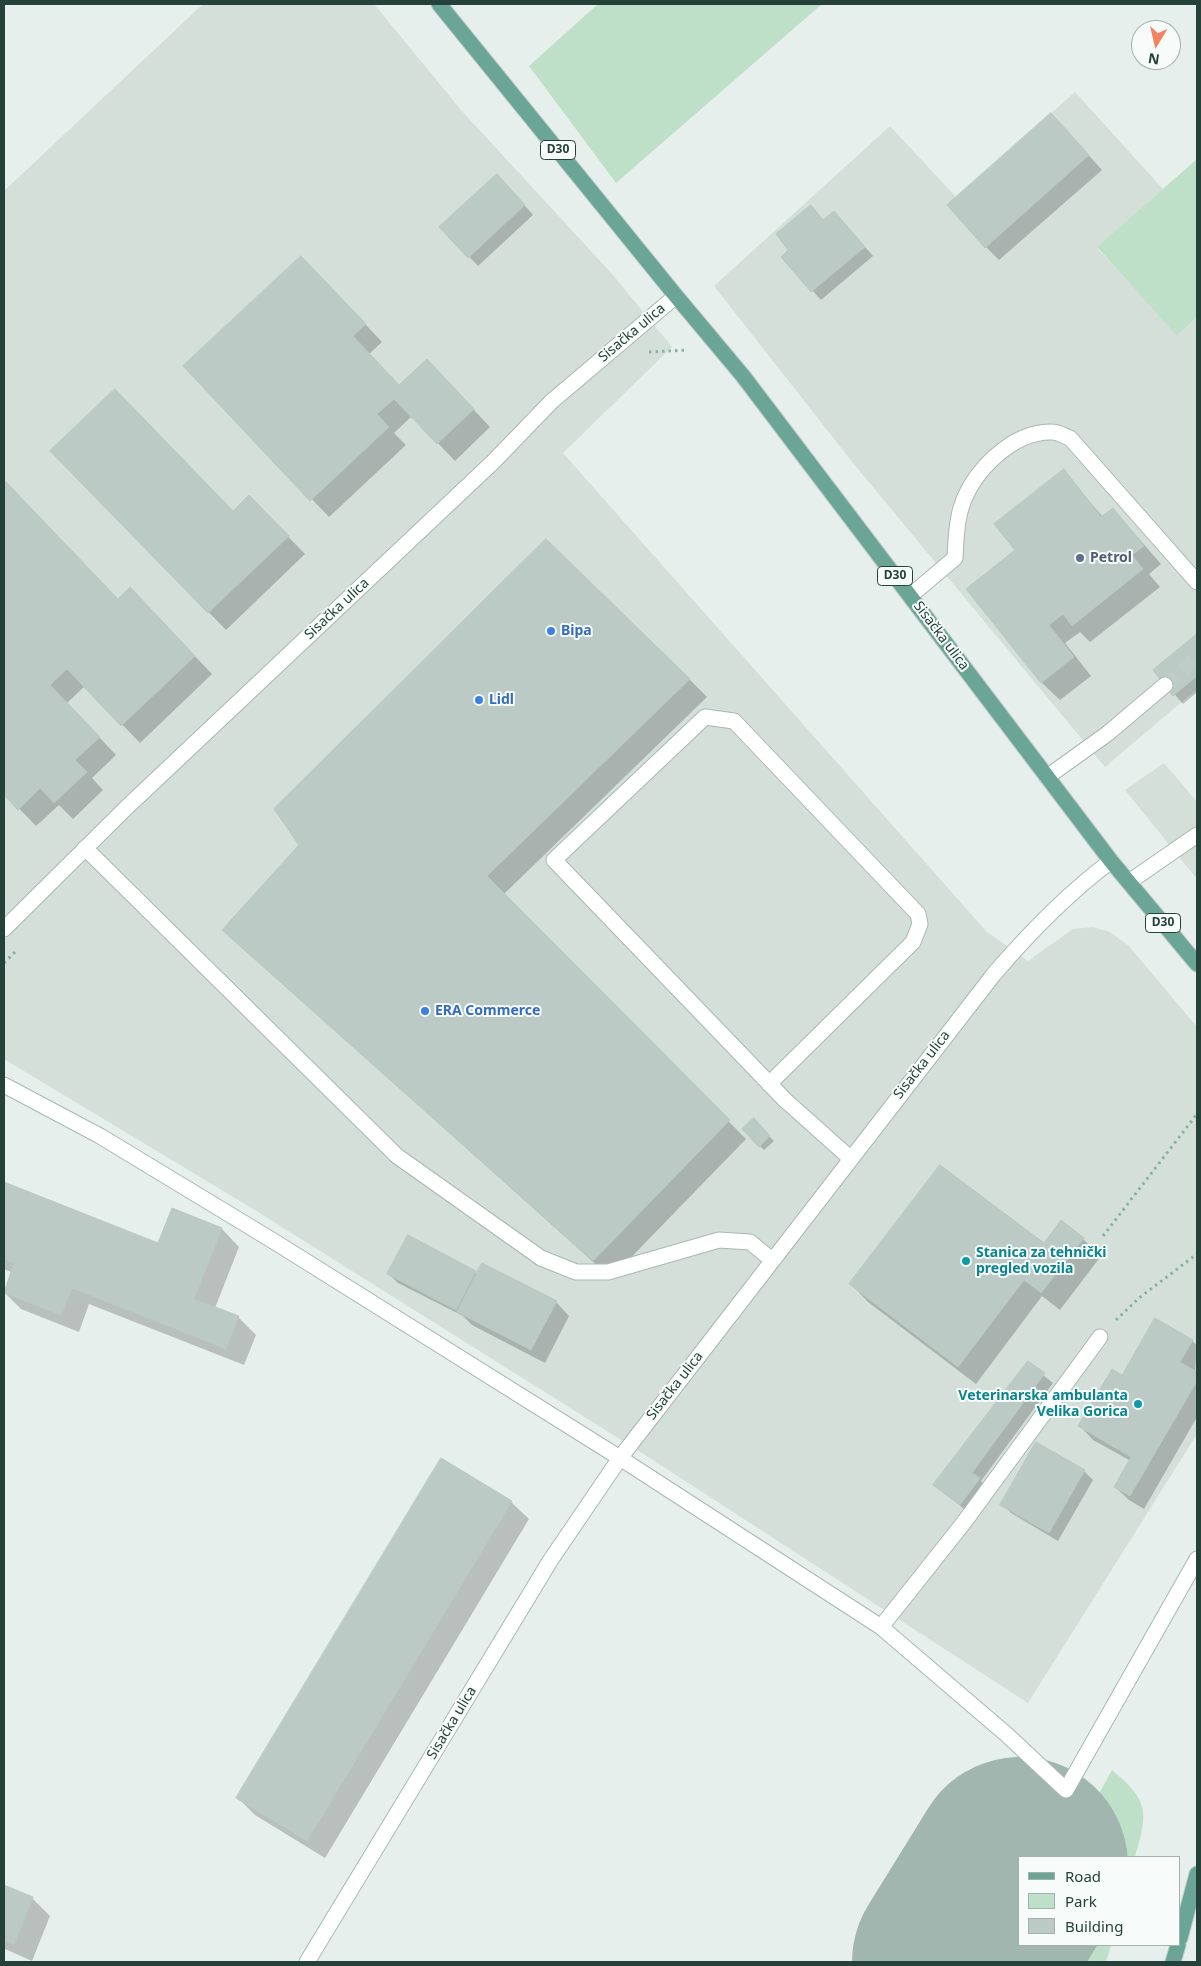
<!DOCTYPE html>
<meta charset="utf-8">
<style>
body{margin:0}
#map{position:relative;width:1201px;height:1966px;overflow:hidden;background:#e6efeb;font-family:"Noto Sans",sans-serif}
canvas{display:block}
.frame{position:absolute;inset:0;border:5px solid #24423a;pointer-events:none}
.legend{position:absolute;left:1018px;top:1856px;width:162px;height:90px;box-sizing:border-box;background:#f7fbf9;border:1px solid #a3b1ad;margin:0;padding:6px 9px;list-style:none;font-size:15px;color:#24423a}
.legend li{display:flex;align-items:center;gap:10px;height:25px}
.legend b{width:25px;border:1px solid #a3b1ad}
.north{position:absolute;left:1131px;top:20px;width:50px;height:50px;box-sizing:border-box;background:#f7fbf9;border:1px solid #a3b1ad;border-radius:50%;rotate:189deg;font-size:14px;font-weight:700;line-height:20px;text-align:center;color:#24423a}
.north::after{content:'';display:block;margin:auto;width:18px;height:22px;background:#f4845f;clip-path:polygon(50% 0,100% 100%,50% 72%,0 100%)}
</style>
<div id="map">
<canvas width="1201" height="1966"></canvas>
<div class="frame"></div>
<ul class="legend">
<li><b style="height:6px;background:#6aa596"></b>Road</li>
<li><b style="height:14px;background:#bfe0c8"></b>Park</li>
<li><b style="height:14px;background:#bbcac4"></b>Building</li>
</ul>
<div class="north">N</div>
</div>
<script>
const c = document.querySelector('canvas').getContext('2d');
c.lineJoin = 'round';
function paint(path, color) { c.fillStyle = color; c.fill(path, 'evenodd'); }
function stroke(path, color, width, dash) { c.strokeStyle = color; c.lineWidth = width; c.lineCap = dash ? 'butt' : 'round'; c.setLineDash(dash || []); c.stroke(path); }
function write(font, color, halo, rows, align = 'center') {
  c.font = font + ' "Noto Sans",sans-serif'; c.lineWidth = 4; c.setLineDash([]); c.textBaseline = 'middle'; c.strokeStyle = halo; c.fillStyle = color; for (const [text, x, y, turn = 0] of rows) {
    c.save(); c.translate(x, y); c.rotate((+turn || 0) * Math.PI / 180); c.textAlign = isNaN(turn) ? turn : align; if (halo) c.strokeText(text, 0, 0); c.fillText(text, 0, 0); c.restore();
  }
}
const built = new Path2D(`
 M203 4H374L461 110 613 275 672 347 563 453 986 931 1028 961 1073 929 1093 927 1110 932 1129 946 1197 1027V1434L1028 1703 642 1453 258 1212 4 1059V191Z
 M1075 92 1163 189 1097 248 1178 335 1197 317V689L1105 767 853 463 714 286 890 126 956 197Z
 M1164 763 1197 802V879L1125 790Z`);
const green = new Path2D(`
 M598 4H822L616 183 529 66Z
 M1197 159V317L1177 336 1097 247Z
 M1112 1770C1150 1802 1148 1812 1135 1857H1064Z
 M1020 1934V1945H1111L1106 1962H1004Z`);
const shadow = new Path2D(`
 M1064 128 1102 170 999 260 986 247Z
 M506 184 533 215 478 266 441 227Z
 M811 206 824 221 834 212 873 256 821 300 782 257 790 250Z
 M319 275 382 342 369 354 400 387 444 378 490 427 455 461 412 416 394 433 406 445 329 517 185 366Z
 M52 451 233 512 266 514 305 554 226 630Z
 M1063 471 1103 517 1113 509 1161 564 1149 574 1160 587 1090 642 1080 632 1065 643 1091 676 1060 700 1042 683 968 589 1017 550Z
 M6 484 118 600 147 606 212 674 140 743 85 686 67 703 116 755 92 778 103 790 73 819 59 805 36 826 4 793V486Z
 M1197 636V692L1183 704 1154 671Z
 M689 679 707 697 504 894 746 1139 611 1278 224 930Z
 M754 1120 774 1141 764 1150 744 1130Z
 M4 1183 159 1245 173 1210 222 1229 239 1247 215 1308 238 1317 256 1335 244 1365 89 1304 79 1332 21 1309 4 1292 11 1272 4 1269Z
 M408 1237 478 1274 556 1302 569 1316 545 1363 472 1325 463 1316 398 1283 389 1274Z
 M1083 1239 1101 1256 1060 1310 1042 1296 976 1384 868 1302 851 1284Z
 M1192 1341 1197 1345 1195 1372 1197 1373V1417L1144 1509 1129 1500 1115 1487 1131 1461 1093 1440 1080 1426 1122 1376Z
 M1028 1363 1053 1383 981 1481 988 1488 969 1513 935 1485Z
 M1084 1471 1093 1480 1058 1541 1011 1513 1002 1504Z
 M511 1502 529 1519 325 1858 255 1815 238 1798Z
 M4 1887 32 1898 50 1916 32 1961 5 1949 4 1953Z`);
const runway = new Path2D(`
 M960 1962 1020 1865`);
const building = new Path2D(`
 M1051 113 1089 155 985 248 947 205Z
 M497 174 525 205 468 258 439 227Z
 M811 205 823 220 834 211 865 247 811 292 781 257 788 250 776 234Z
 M301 256 366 324 353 336 399 385 427 359 474 409 437 444 394 399 377 414 389 427 310 501 183 366Z
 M115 389 233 511 249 495 289 536 208 613 50 451Z
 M1064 469 1101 517 1113 508 1144 546 1132 555 1143 569 1072 626 1063 614 1049 625 1074 657 1041 683 966 589 1015 550 994 524Z
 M6 482 118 599 130 587 195 656 121 726 67 669 50 685 100 737 75 760 87 772 54 803 40 788 18 810 4 795V485Z
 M546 539 690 679 487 876 730 1120 593 1261 222 930 299 845 274 809Z
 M1197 634V676L1173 696 1153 670Z
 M754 1118 770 1136 759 1147 742 1129Z
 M940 1165 1044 1243 1061 1220 1084 1238 1041 1293 1024 1280 958 1367 849 1284Z
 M4 1182 158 1243 172 1208 222 1228 194 1299 239 1316 226 1349 72 1288 61 1315 4 1293 14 1263 4 1259Z
 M408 1235 476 1271 456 1310 387 1274Z
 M482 1263 557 1301 531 1350 457 1312Z
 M1155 1318 1193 1340 1180 1362 1197 1372V1381L1130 1496 1114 1487 1131 1457 1078 1426 1112 1369 1122 1375Z
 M1028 1361 1045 1373 972 1473 980 1478 960 1505 933 1485Z
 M1036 1442 1085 1470 1049 1533 1000 1505Z
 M441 1458 512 1501 307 1841 236 1798Z
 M4 1885 33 1897 14 1944 4 1940Z`);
const minorTunnel = new Path2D(`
 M1165 685 1197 656`);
const path = new Path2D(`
 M649 352 688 350
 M4 963 15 952
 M1103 1236 1197 1114
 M1116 1320 1139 1298 1197 1254`);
const minor = new Path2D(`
 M910 596 955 558C956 541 956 524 961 508 972 472 1012 431 1052 432 1058 432 1064 436 1070 438L1197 582
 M1047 777 1107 734 1165 685
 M85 848 397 1156 541 1258 576 1272H608L719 1240 750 1242 772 1260
 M1129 882 1197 835
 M4 929 126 808 493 462 552 401 676 296
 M769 1084 913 942 920 924 918 914 734 721 705 717 554 860 785 1100 850 1158
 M4 1085 100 1136 275 1242 620 1458 881 1627 1006 1734 1066 1790 1197 1559
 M881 1627 965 1521 1100 1337
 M307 1962 550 1561 620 1458 994 974C1030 932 1067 894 1111 861`);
const major = new Path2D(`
 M439 4 676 296 743 376 1111 861 1197 964
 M1180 1938 1197 1874
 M1173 1962 1178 1945`);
const markers = [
 [1080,558,5,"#5c6f8a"],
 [551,631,5,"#3f7fe0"],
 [479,700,5,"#3f7fe0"],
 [425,1011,5,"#3f7fe0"],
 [966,1261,5,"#0f9aa8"],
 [1138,1404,5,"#0f9aa8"]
];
const shields = [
 [558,150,35],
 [895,576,35],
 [1163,923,35]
];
const shieldNames = [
 ["D30",558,150],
 ["D30",895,576],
 ["D30",1163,923]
];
const streetNames = [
 ["Sisačka ulica",632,333,-40],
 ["Sisačka ulica",337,609,-43],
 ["Sisačka ulica",941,636,53],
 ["Sisačka ulica",922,1065,-52],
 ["Sisačka ulica",675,1386,-52],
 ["Sisačka ulica",452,1723,-59]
];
const serviceNames = [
 ["Petrol",1090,558]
];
const shopNames = [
 ["Bipa",561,631],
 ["Lidl",489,700],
 ["ERA Commerce",435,1011]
];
const cultureNames = [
 ["Stanica za tehnički",976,1253],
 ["pregled vozila",976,1269],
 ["Veterinarska ambulanta",1128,1396,"right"],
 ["Velika Gorica",1128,1412,"right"]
];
paint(built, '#d4dfda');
paint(green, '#bfe0c8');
paint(shadow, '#0003');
stroke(runway, '#a2b6b0', 216);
paint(building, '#bbcac4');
stroke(building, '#b8c9c2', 1);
stroke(minorTunnel, '#bfccc8', 15, [15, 8]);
stroke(minor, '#a8b8b2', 17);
stroke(major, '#c2cac8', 17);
stroke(path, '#86b3a5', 3, [2.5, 4]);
stroke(minor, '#fff', 15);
stroke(major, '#6aa596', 15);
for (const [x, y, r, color] of markers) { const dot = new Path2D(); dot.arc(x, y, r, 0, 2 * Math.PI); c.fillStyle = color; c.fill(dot); stroke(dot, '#f7fbf9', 2); }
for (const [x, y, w] of shields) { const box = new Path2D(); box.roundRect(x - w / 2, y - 9.5, w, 19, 4); c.fillStyle = '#f7fbf9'; c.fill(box); stroke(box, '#24423a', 1); }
write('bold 12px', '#24423a', null, shieldNames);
write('14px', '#24423a', '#f7fbf9', streetNames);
write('bold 14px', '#4e5e75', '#f7fbf9', serviceNames, 'left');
write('bold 14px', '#366cbe', '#f7fbf9', shopNames, 'left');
write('bold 14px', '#0d838f', '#f7fbf9', cultureNames, 'left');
</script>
